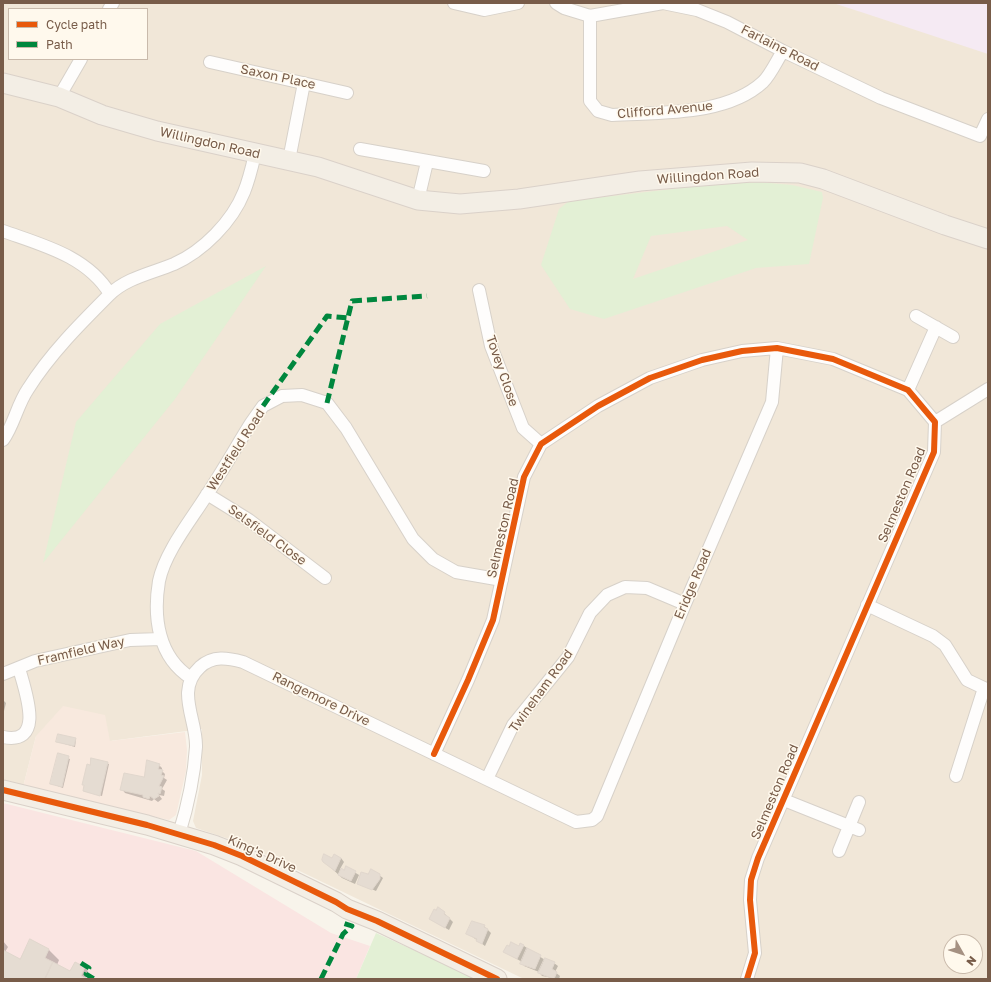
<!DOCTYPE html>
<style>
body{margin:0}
#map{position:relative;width:991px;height:982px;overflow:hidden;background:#f8f4eb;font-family:"Golos Text",sans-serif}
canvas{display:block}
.frame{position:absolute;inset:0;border:4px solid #785c49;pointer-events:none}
.legend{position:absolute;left:8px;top:8px;width:140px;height:52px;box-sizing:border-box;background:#fff9ed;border:1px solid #c9baab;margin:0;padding:5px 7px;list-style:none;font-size:12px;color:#785c49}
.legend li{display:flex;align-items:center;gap:8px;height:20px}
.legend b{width:20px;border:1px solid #c9baab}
.north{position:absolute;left:943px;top:934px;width:40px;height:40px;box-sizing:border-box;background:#fff9ed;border:1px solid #c9baab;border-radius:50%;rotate:129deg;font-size:11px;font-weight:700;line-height:16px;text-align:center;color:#785c49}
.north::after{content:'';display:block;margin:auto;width:14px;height:18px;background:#a59182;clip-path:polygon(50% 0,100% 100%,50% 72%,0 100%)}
</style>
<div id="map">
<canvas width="991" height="982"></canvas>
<div class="frame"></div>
<ul class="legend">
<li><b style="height:5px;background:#e8590c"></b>Cycle path</li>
<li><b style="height:5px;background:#00873e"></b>Path</li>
</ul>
<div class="north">N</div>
</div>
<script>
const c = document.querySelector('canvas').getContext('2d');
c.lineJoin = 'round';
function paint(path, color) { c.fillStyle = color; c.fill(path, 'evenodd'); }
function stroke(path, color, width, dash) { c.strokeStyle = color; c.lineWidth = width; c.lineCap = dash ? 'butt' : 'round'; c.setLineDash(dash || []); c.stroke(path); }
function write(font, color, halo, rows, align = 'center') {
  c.font = font + ' "Golos Text",sans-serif'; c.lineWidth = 3; c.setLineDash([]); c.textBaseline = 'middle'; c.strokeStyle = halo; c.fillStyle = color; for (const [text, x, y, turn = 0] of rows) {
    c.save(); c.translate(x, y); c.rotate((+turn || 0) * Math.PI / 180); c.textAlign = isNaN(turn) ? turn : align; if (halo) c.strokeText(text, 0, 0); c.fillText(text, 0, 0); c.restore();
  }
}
const residential = new Path2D(`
 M3 3H988V979H524L260 852 226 838 196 828 193 821 202 775V729L110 741 36 736 23 787 3 782ZM9 9H147V59H9ZM951 942H975V966H951Z`);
const commercial = new Path2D(`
 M63 706 105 715 110 741 185 732 187 750 186 771 176 815 169 820 23 787 36 736Z`);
const education = new Path2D(`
 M833 3H988V54L864 13Z`);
const medical = new Path2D(`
 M3 803 196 851 331 933 370 946 356 979H3Z`);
const green = new Path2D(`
 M758 182 792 185 822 192 823 198 809 264 756 268 604 319 570 309 541 265 559 209 569 201 698 186ZM727 226 748 240 633 279 651 236Z
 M266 266 175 399 43 563 76 422 160 324Z
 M376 933 478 979H356Z`);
const shadow = new Path2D(`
 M3 700 6 703 4 711H3Z
 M76 739 75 747 58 742Z
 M59 755 70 759 63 788 52 784Z
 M92 759 109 764 102 796 84 791 85 786 83 784Z
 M159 765 162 768V771L165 774 164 778 167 780 162 789 165 791 164 796 159 795 162 799 158 802 154 799 152 801 125 793 122 789 145 778Z
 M341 858 344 862 340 869 345 871 346 867 359 875 355 884 342 878 326 863 332 859Z
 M369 875H379L383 878 376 891 358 883Z
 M444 913 453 922 449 930 430 919Z
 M473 922 484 926 491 933 485 946 467 933Z
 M3 941 8 947 5 952 21 960 30 941 49 950 59 960 57 965 71 972 75 963 85 968 88 971 85 979H3Z
 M524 946 545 960 554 963 558 966 555 972 560 976 559 979 542 976 539 972 524 966 522 962 505 952Z`);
const building = new Path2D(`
 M58 734 76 738 74 746 56 742Z
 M58 753 69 756 62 787 50 784Z
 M91 758 108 762 100 796 83 791 84 785H82L87 764 90 765Z
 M147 760 160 764 158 769 163 770 161 775 164 776 159 786 162 787 160 794 158 793 159 796 154 799 150 796 149 799 143 797V795L120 790 124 773 144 777Z
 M324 854 332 858 334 854 341 858 335 871 323 862 322 860Z
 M346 866 356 871 351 881 338 875 341 868 344 870Z
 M371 869 380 874V879L372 890 357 884 361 872 368 874Z
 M438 907 445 912 444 914 450 918 445 928 429 919 434 909 436 910Z
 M472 921 485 925 484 927 488 929 482 944 476 941 477 939 466 934Z
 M30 939 49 949 45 958 53 962 45 979H3V950L20 959Z
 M511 942 519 946 520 943 524 945 517 959 503 952 507 945 509 946Z
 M527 948 541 955 535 969 520 964Z
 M545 958 555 962 552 969 557 972 554 979 538 973Z
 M53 962 70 971 75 962 85 967 81 976 88 979H45Z`);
const street = new Path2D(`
 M454 3 484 10 518 3
 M556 3 564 8 590 16 663 3 697 10 727 22 783 51 881 98 980 136 988 119
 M109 9 113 3
 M590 16V101L598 111 612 115C660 112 726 116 763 82 771 74 777 60 783 51
 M210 62 347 93
 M59 97 81 59
 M360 149 484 171
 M289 160 304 83
 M418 200 427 162
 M3 231C42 245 87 256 110 294
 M479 290 491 346 523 428 541 444
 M916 316 953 337
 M908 390 936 327
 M935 422 988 389
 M3 440C14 425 17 405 28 389 50 354 80 324 109 295 126 278 152 273 174 264 203 251 232 222 244 192 249 180 252 167 255 154
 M207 494 249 520 325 578
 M867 605 933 636 945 645 967 680 988 690
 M3 674 35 661 130 640 161 639
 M191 678C158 657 153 617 159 581 165 552 191 520 206 496 222 472 236 447 251 423L263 406 282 396 302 395 327 403 346 428 413 539 433 559 456 572 502 580
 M3 737C47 746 24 688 19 668
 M434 754 468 680 493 620 524 477 541 444 598 406 650 378 702 360 742 351 777 348 833 359 908 390 935 422 934 452 758 858 751 880 750 900 755 953 747 979
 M956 776 984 688
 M487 779 513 725 568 657 590 613 607 595 625 587 647 588 685 604
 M784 800 859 830
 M179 834C188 805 194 778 196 747 197 720 175 690 200 667 213 655 228 658 243 662L576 822 592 820 597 816 685 604 772 402 777 348
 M839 851 859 802`);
const primary = new Path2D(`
 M3 83 59 97 102 115 157 131 318 167 418 200 460 204 519 199 640 181 752 172 800 173 823 179 945 225 988 239
 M3 790 147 825 214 845 242 856 336 902 347 909 377 921 497 979`);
const quiet = new Path2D(`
 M327 403 352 301 427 296
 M263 406 327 316 348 318
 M81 963 89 968 86 974 94 979
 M321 979 343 934 352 926 340 922`);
const cycleway = new Path2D(`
 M434 754 468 680 493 620 524 477 541 444 598 406 650 378 702 360 742 351 777 348 833 359 908 390 935 422 934 452 758 858 751 880 750 900 755 953 747 979
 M3 790 147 825 214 845 242 856 336 902 347 909 377 921 497 979`);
const streetNames = [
 ["Farlaine Road",780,48,27],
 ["Saxon Place",278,77,12],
 ["Clifford Avenue",665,110,-5],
 ["Willingdon Road",210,143,13],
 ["Willingdon Road",708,176,-4],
 ["Tovey Close",502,371,71],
 ["Westfield Road",236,450,-57],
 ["Selmeston Road",902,495,-67],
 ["Selmeston Road",503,528,-77],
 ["Selsfield Close",267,535,36],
 ["Eridge Road",693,584,-67],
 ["Framfield Way",81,651,-13],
 ["Twineham Road",541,691,-54],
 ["Rangemore Drive",321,699,26],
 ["Selmeston Road",775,792,-67],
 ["King's Drive",262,854,24]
];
paint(residential, '#f1e7d8');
paint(commercial, '#f8e9de');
paint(education, '#f5eaf3');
paint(medical, '#fae5e2');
paint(green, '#e3f0d5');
paint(shadow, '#0003');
paint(building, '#e5dcd2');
stroke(building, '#e1d7cd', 1);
stroke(street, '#d7d1c9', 14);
stroke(primary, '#dad1c9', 21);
stroke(street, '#fefdfc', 12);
stroke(primary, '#f3eee5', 19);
stroke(quiet, '#00873e', 5, [10, 5]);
stroke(cycleway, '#e8590c', 6);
write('13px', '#785c49', '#fff9ed', streetNames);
</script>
